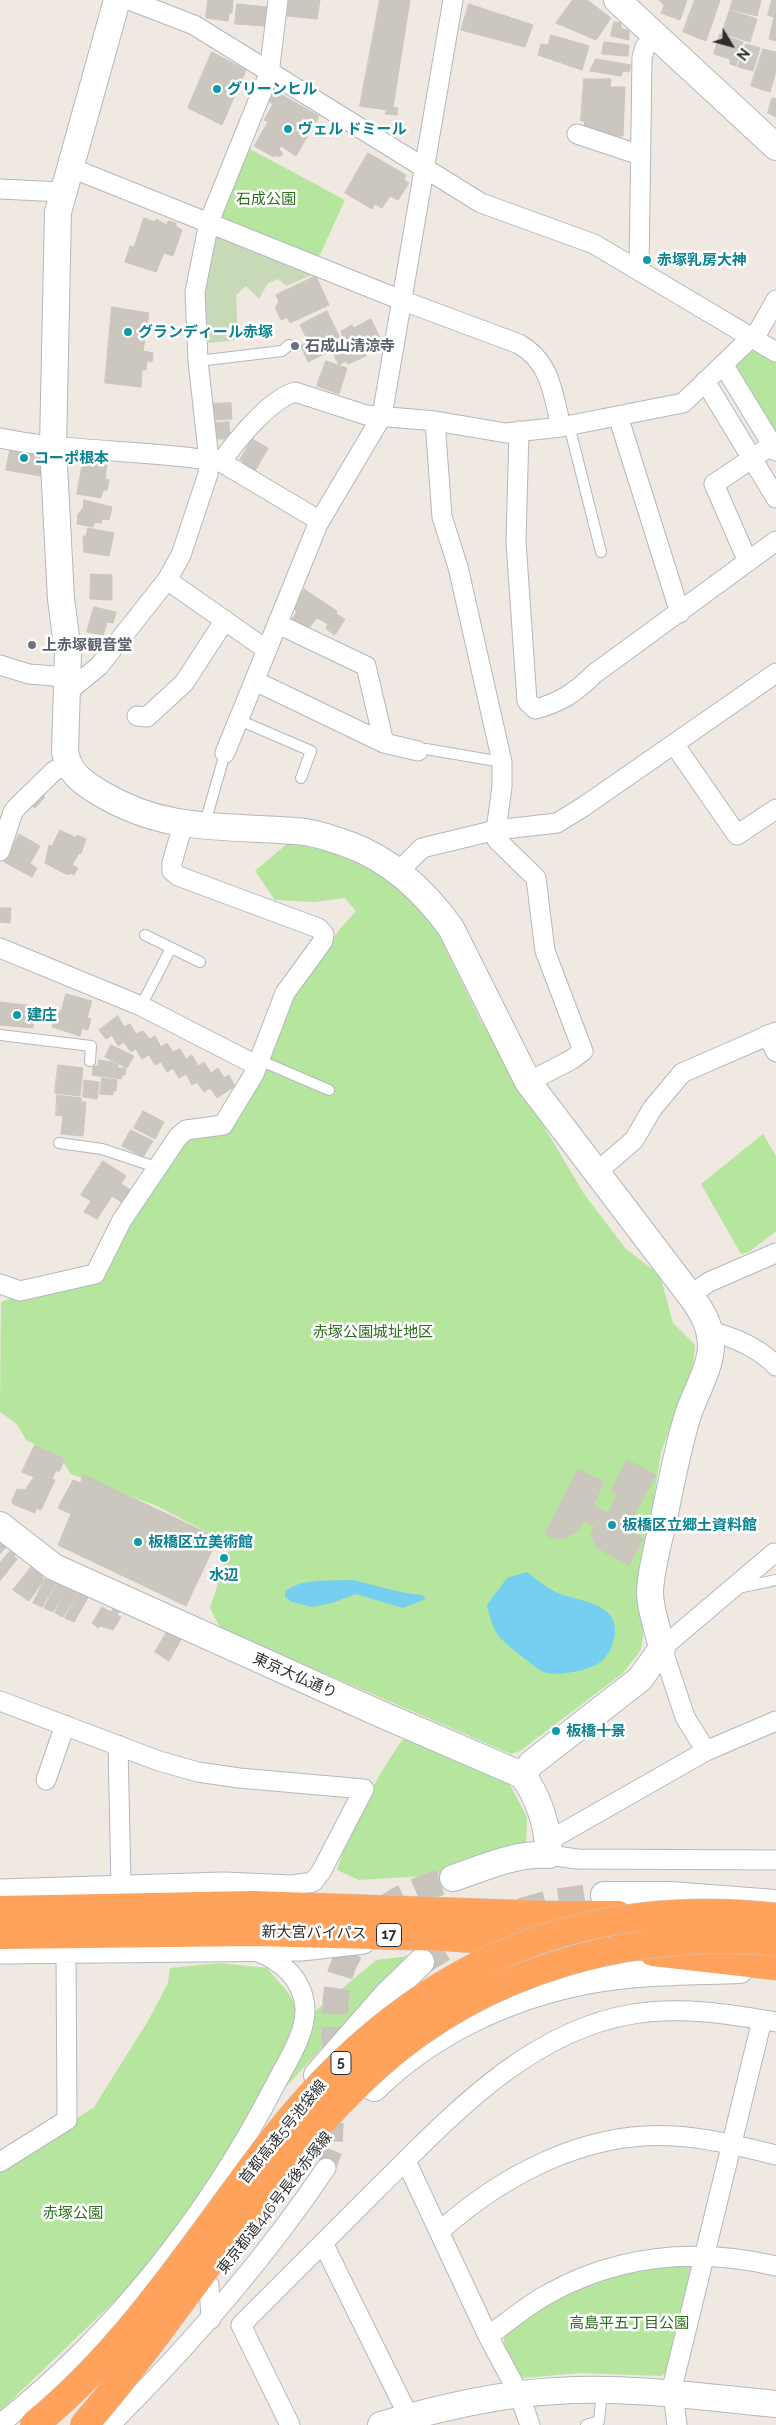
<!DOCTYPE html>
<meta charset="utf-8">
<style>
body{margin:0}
#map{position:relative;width:776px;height:2425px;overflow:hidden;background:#efe9e1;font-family:Raleway,sans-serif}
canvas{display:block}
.north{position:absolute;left:706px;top:20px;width:50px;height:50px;-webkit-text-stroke:4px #fff;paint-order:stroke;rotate:127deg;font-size:14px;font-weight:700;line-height:20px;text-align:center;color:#2e2e2e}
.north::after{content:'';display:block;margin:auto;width:18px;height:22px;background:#2e2e2e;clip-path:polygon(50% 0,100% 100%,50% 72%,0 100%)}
</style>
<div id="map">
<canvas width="776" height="2425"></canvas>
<div class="north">N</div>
</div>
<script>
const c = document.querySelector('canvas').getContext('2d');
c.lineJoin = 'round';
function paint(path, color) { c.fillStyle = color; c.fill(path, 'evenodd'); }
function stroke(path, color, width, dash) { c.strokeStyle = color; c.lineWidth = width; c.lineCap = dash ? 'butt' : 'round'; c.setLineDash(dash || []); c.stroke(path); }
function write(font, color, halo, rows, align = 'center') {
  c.font = font + ' Raleway,"Noto Sans JP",sans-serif'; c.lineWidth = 5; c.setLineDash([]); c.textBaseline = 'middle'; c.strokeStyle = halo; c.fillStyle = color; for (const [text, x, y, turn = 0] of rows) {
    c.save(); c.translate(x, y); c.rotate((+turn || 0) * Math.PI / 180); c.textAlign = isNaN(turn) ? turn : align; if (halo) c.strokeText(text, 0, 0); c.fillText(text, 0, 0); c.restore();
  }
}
const green = new Path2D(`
 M246 147 345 200 319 257 224 221 220 215Z
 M752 347 776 361V439L734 372 735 362Z
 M288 843 353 856 392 873 435 927 480 1019 584 1194 626 1249 660 1275 673 1323 695 1345 694 1359 686 1398H681L661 1452 640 1586 643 1636 641 1650 623 1673 520 1751 511 1754 220 1628 210 1608 228 1553V1543L157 1506 71 1474 59 1456 26 1440 17 1424 0 1412 1 1302 20 1295 101 1278 133 1217 188 1136 207 1135 292 999 339 930 356 911 345 898 314 902 275 900 255 871Z
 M763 1134 776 1156V1231L749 1252 741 1254 701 1184Z
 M402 1740H440L509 1783 527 1817 526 1848 475 1873 359 1880 337 1870C354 1819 372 1785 402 1740Z
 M409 1956 373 1999 326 2043 285 2088 147 2270 0 2411V2169L94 2107 148 2021 168 1983 170 1968 220 1963 267 1968 286 1990 303 2016 313 2013 376 1960Z
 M689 2263 694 2269 670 2371 661 2376 579 2373 524 2378C514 2373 512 2363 508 2354 498 2333 509 2331 525 2319 575 2281 629 2273 689 2263Z`);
const cemetery = new Path2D(`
 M220 235 314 274 286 286 278 279 268 283 259 299 246 286 236 295 238 340 208 343 202 293 213 239Z`);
const water = new Path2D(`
 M527 1572C535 1578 543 1585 552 1590 569 1600 594 1599 608 1613 621 1625 614 1650 602 1661 592 1670 560 1676 547 1673 538 1671 527 1660 519 1654 497 1637 493 1632 487 1605L507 1578Z
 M352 1580C373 1584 401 1594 422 1595L426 1599 403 1608 356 1594 332 1603 313 1607 292 1602 285 1597V1592C299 1578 332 1581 352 1580Z`);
const building = new Path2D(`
 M208 0H233L232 13H229L228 21 206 18Z
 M289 0H320L317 19 287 16Z
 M380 0H410L393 107 398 108 397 115 385 114 387 110 360 106Z
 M573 0H587L611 18 596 40 556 23Z
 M660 0H687L680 20 661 13 664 6Z
 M695 0H720L706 41 683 32Z
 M733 0H761L757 16 730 9Z
 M772 0H776V41L769 39 774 17 768 15Z
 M237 4 267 7 264 26 235 24Z
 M469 4 533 25 525 47 461 30Z
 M730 10 757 19 750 42 722 33Z
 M614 22 621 23V28L629 31V40L611 36Z
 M720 34 743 42 736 66 730 64V59L714 54Z
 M551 35 589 46 582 70 538 55 541 44 548 45Z
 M604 42 629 45 628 56 602 54Z
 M746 44 760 48 753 71 738 67Z
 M763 49 776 52V71L770 92 751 86Z
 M212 52 246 70 222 125 188 108Z
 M596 59 631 65 629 72 623 71 621 76 590 71Z
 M584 79H611L610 87H625L623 136H614L584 126 585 121H581Z
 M275 91 319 116 296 156 281 146 279 149 283 154 279 157 275 155 274 157 254 146 268 122 264 120 273 104 269 102Z
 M772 98 776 99V117L768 113Z
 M368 153 406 175 404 180 409 183 398 200 390 196 382 208 375 204 372 209 345 193Z
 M144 218 155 222 156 219 167 225 168 221 176 223V226L182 230 173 256 164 253 156 272 125 262 130 246 134 247Z
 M316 276 329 305 290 323 287 317 281 320 275 307 279 302 276 295Z
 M112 307 149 313 143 351 153 353 152 362 147 361 146 370 142 369 141 387 105 383Z
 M327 311 341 340 329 347 331 351 308 362 301 346 308 341 300 325Z
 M371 319 380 338 361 346 366 356 348 364 346 361 339 365 331 349 344 342 341 331 352 325 353 328Z
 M326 361 347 368 339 394 317 386Z
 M231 403 232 419 211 420 210 404Z
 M229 422 230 439H218L217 434 211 435 212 423Z
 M252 439 268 448 254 473 241 466 244 462 240 460Z
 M11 446 41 451 38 465 43 466 40 476 6 470Z
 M84 457 107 462 105 479 109 480 107 490H103L101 498 77 494Z
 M84 500 112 507 109 520 102 519 101 523 95 522 93 527 77 524 78 514 83 508Z
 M88 528 114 533 109 556 84 552 83 536H86Z
 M91 574 112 575V600L90 599Z
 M304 589 337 611 336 614 345 619 335 635 326 629 328 624 317 618 307 630 292 620 297 611 294 609Z
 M94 607 116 612 113 623 107 622 103 635 87 632Z
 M40 792 45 797 35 808 29 803Z
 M60 830 76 838 77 835 86 839 81 854 79 853 72 865 78 868 74 875 70 873 68 875 45 863 49 845 52 846Z
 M19 834 40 846 30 864 37 868 32 877 4 862Z
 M0 908H11L10 923 0 922Z
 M66 994 92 1001 87 1018 91 1019 88 1030 82 1028 80 1036 52 1027 57 1009 61 1011Z
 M0 1002 35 1006 33 1028 0 1025Z
 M118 1016 124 1027 130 1024 136 1034 143 1031 150 1039 155 1036 161 1047 167 1043 173 1052 180 1049 186 1059 192 1055 198 1066 204 1062 211 1073 218 1068 224 1078 229 1075 235 1086 217 1098 210 1088 204 1092 197 1082 192 1085 186 1074 179 1078 173 1068 167 1072 161 1062 155 1065 149 1055 142 1059 136 1049 131 1052 124 1042 118 1046 112 1035 106 1039 99 1030Z
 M111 1045 134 1056 127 1068 105 1057Z
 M99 1060 112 1062 118 1065V1068H126L125 1075H122L121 1079 92 1075 93 1066H98Z
 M58 1065 83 1068 80 1096 55 1093Z
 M102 1078 117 1080 116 1091H113V1095L100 1094Z
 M84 1080 99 1082 97 1099 83 1097Z
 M57 1095 81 1098V1102H86L83 1136 61 1134 63 1116 56 1115Z
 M143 1111 164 1122 155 1139 134 1128Z
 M131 1130 153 1141 143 1157 122 1146Z
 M103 1161 126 1176 121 1184 131 1190 123 1203 112 1196 97 1219 84 1212 91 1201 81 1195Z
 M35 1445 65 1459 59 1472 56 1470 52 1479 55 1480 41 1510 36 1508 35 1513 13 1504 12 1501 17 1489 25 1490 34 1477 22 1472Z
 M627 1460 656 1475 629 1524 625 1522 623 1528 643 1539 629 1565 596 1547 591 1534 595 1526 585 1521 578 1530 565 1538H553L545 1534 578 1469 604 1482 593 1505 608 1514 618 1494 611 1491Z
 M84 1475 218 1538 186 1606 58 1545 71 1514 58 1508 73 1480 80 1483Z
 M0 1533 10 1542 0 1554Z
 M11 1550 17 1553 14 1556 17 1559 0 1581V1563Z
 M32 1566 44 1575 42 1578 44 1580 29 1601 13 1590Z
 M48 1574 58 1579 42 1607 33 1603Z
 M59 1579 69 1584 53 1612 44 1608Z
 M69 1584 79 1589 63 1617 55 1613Z
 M80 1589 90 1594 74 1622 65 1618Z
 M115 1605 121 1609 117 1615 121 1617 113 1630 100 1626 98 1628 92 1623 102 1607 111 1612Z
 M168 1630 184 1634 169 1661 155 1652Z`);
const streetTunnel = new Path2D(`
 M326 2168 333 2150 335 2104`);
const secondaryTunnel = new Path2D(`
 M521 1911 554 1902 604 1895
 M421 1962 469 1933
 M335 2053C335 2031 334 2009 337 1987 342 1956 365 1924 390 1905 409 1892 433 1885 453 1878`);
const lane = new Path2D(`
 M198 361 282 351 289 345
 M569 425 601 552
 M239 720 311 751 301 778
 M426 749 502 762
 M207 826V816L225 753
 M145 935 200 962
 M141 1006 171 948
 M0 1035 91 1046 90 1061
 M259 1060 329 1090
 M59 1143 102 1149 156 1167
 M738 1588 776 1580
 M586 2425 599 2421 602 2391`);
const street = new Path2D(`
 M129 0 194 25 481 203 594 244 776 352
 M577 134 640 155
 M69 167 401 300 519 344C551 362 553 394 561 427
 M0 189 62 192
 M639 271 642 58 645 47 655 36
 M723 364 776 451
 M705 381 776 498
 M618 416 680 613
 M435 421 442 517 458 567 502 762V787L496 830 497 840 536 878 545 951 583 1051 571 1060 528 1082
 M519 431 516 542 527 701 535 709C560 703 576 692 594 674L776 541
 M0 438C72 453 148 449 221 462 236 441 270 399 295 392L366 415 435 421 506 433 561 427 683 403 759 330 776 300
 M221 462 320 521
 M748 562 714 484 772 445
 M167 580 267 650
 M278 624 366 666 384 743
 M0 665 29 674 67 677
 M255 681 384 743 418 751
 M66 693 99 666 167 580 181 555 208 474 209 460 198 361 195 292 209 222 269 74 278 0
 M137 716 147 717 184 683 225 620
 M674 744 737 835 776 809
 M225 753 318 524 382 416 453 0
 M0 851 13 812 17 807 54 771 68 764
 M398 872 422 848 496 830 557 823 583 807 776 673
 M0 948 141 1006 256 1065
 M767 1035 776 1052
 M598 1171 634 1140 652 1109 682 1073 776 1032
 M0 1284 20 1291 95 1274 122 1220 178 1137 186 1130 223 1125 254 1074 285 993 323 941 324 934 318 928 178 876 172 871V863L183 824
 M690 1295 709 1282 776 1253
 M709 1331C734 1337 758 1347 776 1366
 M0 1701 159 1761 198 1772 239 1778 364 1789 321 1872 313 1882 292 1885 224 1882
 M118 1745 121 1886
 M706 1751 685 1717 662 1648 774 1553 776 1555
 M46 1780 65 1725
 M548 1841 706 1751 776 1721
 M549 1855 577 1859 776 1860
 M0 1889 224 1882 234 1890
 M0 1954 302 1951 364 1944
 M406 2161 488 2336 519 2394 530 2425
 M0 2162 67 2120 66 1953
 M440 2231C504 2174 586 2131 674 2136 709 2138 743 2147 776 2155
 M323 2243 409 2417
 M209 2285 211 2319
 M488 2336C508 2322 527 2305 548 2294 620 2254 697 2248 776 2266
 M0 2424C115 2333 208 2215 275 2085 287 2062 306 2034 305 2008 303 1979 281 1960 256 1951
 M110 2425C190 2345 263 2262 326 2168
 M290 2425 241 2325C287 2279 332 2234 378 2188 450 2117 528 2031 633 2014 681 2006 729 2014 776 2022
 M677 2425 673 2394 674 2380 762 2020`);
const secondary = new Path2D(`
 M117 0 58 212 53 446 61 599 68 653 65 752C69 773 82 782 100 793 167 833 222 825 295 831 314 832 333 839 350 845 393 861 425 892 451 928L528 1082 690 1295C702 1311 711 1326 711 1346 711 1368 693 1397 687 1418 677 1451 671 1484 664 1518 659 1542 651 1567 650 1592 650 1611 658 1629 662 1648L640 1679 532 1763 522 1775
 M617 0 776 147
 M0 1525 54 1567 376 1712 522 1775C539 1796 548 1828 549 1855 515 1853 486 1867 453 1878
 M604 1895H670L776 1903
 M317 2075 388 1994 421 1962
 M374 2088C431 2032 506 1997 585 1981 635 1971 689 1972 740 1970
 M381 2425C438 2408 497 2394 556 2391 630 2386 703 2397 776 2404`);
const highway = new Path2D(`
 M0 1910 253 1905 547 1915H618
 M0 1935 255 1932 448 1937 610 1949
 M653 1952 776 1966`);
const highwayBridge = new Path2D(`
 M34 2425C130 2347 196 2241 270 2144 398 1978 564 1893 776 1917
 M84 2425C185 2309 262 2171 376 2067 485 1969 632 1929 776 1942`);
const markers = [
 [217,89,5,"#0f9aa8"],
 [288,129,5,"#0f9aa8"],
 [647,260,5,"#0f9aa8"],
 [128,332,5,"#0f9aa8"],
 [295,346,5,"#6b7280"],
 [24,458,5,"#0f9aa8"],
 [32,645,5,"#6b7280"],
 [17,1015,5,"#0f9aa8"],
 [612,1525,5,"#0f9aa8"],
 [138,1542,5,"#0f9aa8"],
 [224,1558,5,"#0f9aa8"],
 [556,1731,5,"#0f9aa8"]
];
const shields = [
 [389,1935,25],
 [341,2063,20]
];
const shieldNames = [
 ["17",389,1935],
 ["5",341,2063]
];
const cultureNames = [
 ["グリーンヒル",227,89],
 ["ヴェル ドミール",298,129],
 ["赤塚乳房大神",657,260],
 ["グランディール赤塚",138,332],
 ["コーポ根本",34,458],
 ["建庄",27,1015],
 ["板橋区立郷土資料館",622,1525],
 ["板橋区立美術館",148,1542],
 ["水辺",224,1575,"center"],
 ["板橋十景",566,1731]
];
const parkNames = [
 ["石成公園",266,199],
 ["赤塚公園城址地区",373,1332],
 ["赤塚公園",73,2213],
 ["高島平五丁目公園",629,2323]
];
const worshipNames = [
 ["石成山清涼寺",305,346],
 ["上赤塚観音堂",42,645]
];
const streetNames = [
 ["東京大仏通り",295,1676,24],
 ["新大宮バイパス",314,1933,1],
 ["首都高速5号池袋線",283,2132,-51],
 ["東京都道446号長後赤塚線",275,2203,-52]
];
paint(green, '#b6e59e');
paint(cemetery, '#c8d9b8');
paint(water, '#75cff0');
paint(building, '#cbc7bf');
stroke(building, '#cbc5ba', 1);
stroke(streetTunnel, '#c8c4bd', 19, [19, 9]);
stroke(secondaryTunnel, '#c8c4bd', 26, [26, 13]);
stroke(lane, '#b4b7c1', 12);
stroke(street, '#b4b7c1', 21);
stroke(secondary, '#b4b7c1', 28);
stroke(highway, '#c9c9c9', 29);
stroke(lane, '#fff', 10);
stroke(street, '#fff', 19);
stroke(secondary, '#fff', 26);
stroke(highway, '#ffa35c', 28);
stroke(highwayBridge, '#c9c9c9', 29, []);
stroke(highwayBridge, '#ffa35c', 28);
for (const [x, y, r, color] of markers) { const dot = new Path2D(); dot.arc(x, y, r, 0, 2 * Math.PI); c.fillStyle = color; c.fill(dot); stroke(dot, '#fff', 2); }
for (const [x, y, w] of shields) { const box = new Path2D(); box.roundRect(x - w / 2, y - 11.5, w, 23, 4); c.fillStyle = '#fff'; c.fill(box); stroke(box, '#2e2e2e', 1); }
write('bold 14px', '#2e2e2e', null, shieldNames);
write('bold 15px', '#0d838f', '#fff', cultureNames, 'left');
write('15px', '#2c6e1b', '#fff', parkNames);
write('bold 15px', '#5b616d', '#fff', worshipNames, 'left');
write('15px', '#2e2e2e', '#fff', streetNames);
</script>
